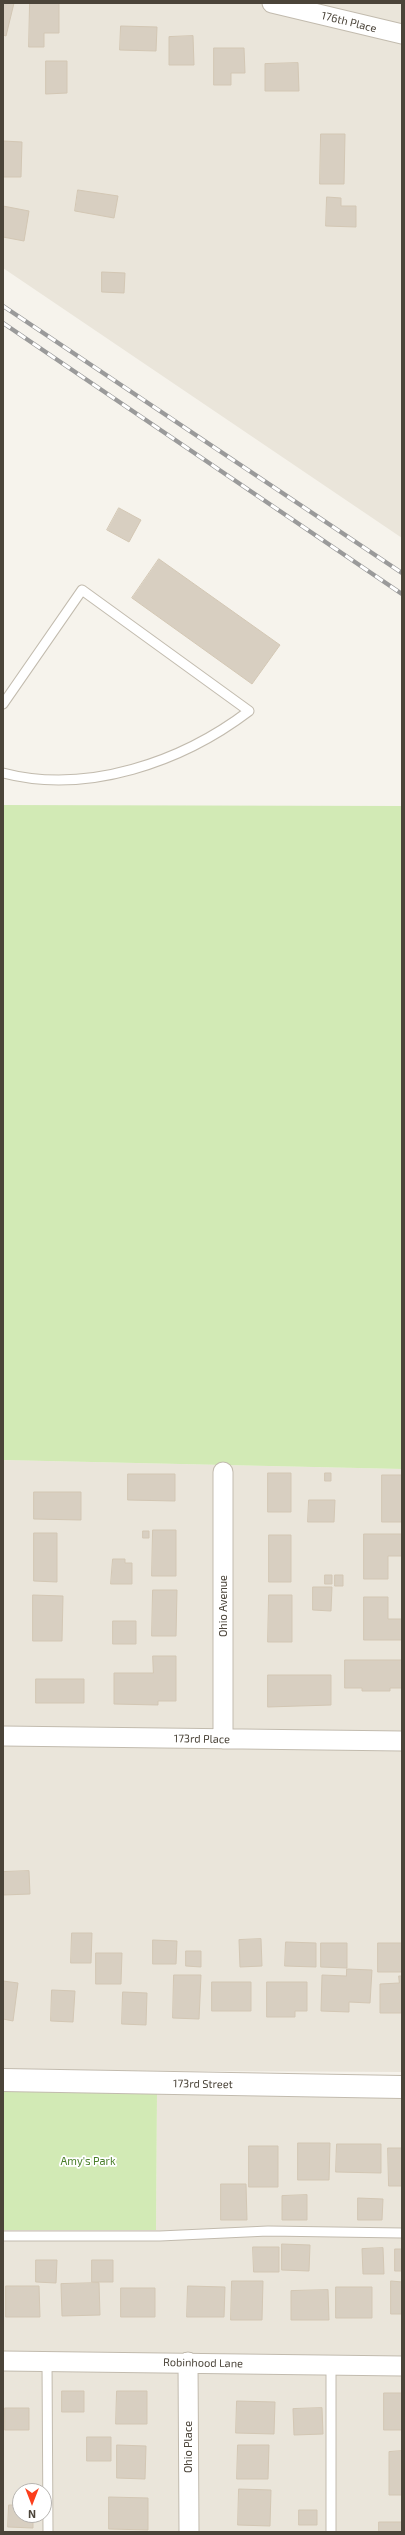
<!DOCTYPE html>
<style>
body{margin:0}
#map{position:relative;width:405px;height:2535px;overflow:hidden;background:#f6f3ec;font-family:"Exo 2",sans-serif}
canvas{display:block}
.frame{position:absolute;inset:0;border:4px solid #4b4439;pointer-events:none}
.north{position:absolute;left:12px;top:2483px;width:40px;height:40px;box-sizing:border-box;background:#fff;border:1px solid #b7b4b0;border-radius:50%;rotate:180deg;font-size:11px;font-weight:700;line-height:16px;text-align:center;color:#4b4439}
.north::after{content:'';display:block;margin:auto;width:14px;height:18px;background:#fc3f1d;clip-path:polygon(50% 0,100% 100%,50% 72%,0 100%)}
</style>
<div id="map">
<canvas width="405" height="2535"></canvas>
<div class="frame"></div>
<div class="north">N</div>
</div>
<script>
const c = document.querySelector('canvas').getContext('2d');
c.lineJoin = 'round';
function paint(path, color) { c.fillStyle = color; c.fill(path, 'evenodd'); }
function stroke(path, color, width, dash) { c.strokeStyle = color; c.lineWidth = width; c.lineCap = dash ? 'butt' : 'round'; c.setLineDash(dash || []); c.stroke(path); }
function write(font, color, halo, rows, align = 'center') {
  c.font = font + ' "Exo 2",sans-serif'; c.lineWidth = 3.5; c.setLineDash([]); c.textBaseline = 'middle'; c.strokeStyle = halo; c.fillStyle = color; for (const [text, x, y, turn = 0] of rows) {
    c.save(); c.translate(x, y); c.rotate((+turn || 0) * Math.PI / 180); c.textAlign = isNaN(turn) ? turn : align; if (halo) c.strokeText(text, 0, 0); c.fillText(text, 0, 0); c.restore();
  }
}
const residential = new Path2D(`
 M3 3H402V538L3 268Z
 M3 1460 402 1469V2072L3 2070Z
 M157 2083 402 2090V2532H3V2230H156ZM20 2491H44V2515H20Z`);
const green = new Path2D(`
 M3 805 402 806V1469L3 1460Z
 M3 2091 157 2093 156 2230H3Z`);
const building = new Path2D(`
 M3 3H14L6 36 3 35Z
 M30 3H59V33H44V47H29Z
 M121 26 157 27 156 51 120 50Z
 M193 36 194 65H169V37Z
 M214 48H244L245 73H231V85H214Z
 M46 61H67V93L46 94Z
 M298 63 299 91H265V64Z
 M321 134H345L344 184H320Z
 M3 141 22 142 21 177H3Z
 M78 190 118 196 114 218 75 211Z
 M327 197 341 198V206H356V227L326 226Z
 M3 206 29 211 24 241 3 237Z
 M102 272 125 273 124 293 102 292Z
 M119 508 141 520 129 542 107 530Z
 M159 559 280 645 252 684 132 598Z
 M268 1473H291V1512H268Z
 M325 1473H331V1481H325Z
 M128 1474H175V1501L128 1500Z
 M382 1475H402V1522H382Z
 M34 1492H81V1520L34 1519Z
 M309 1500H335L334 1522H308Z
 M153 1530H176V1576H152Z
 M143 1531H149V1538H143Z
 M34 1533H57V1582L34 1581Z
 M364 1534H402V1556H388V1579H364Z
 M269 1535H291V1582H269Z
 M113 1559H125V1563H132V1584H111Z
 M325 1575H332V1584H325Z
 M335 1575H343V1586H335Z
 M313 1587H332L331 1611 313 1610Z
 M153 1590H177L176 1636H152Z
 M33 1595 63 1596 62 1641H33Z
 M269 1595H292V1642H268Z
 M364 1597H388V1619H402V1640H364Z
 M113 1621H136V1644H113Z
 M153 1656H176V1701H158V1705L114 1704V1673H153Z
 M345 1660H402V1688H390V1691H362V1688H345Z
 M268 1675H331V1705L268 1707Z
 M36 1679H84V1703H36Z
 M29 1871 30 1894 3 1895V1872Z
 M72 1933H92L91 1963H71Z
 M261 1939 262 1966 240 1967 239 1940Z
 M153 1940 177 1941 176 1964H153Z
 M286 1942 316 1943V1967L285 1966Z
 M321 1943H347V1968L321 1967Z
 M378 1943H402V1972H378Z
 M186 1951H201V1967L186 1966Z
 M96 1953H122L121 1984H96Z
 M347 1969 372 1970 370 2003 349 2002V2012L321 2011 322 1975 346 1976Z
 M174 1975H201L199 2019 173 2018Z
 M399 1976H402V2013H380V1984L399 1983Z
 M3 1981 18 1983 13 2021 3 2019Z
 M212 1982H251V2011H212Z
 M267 1982H307V2011H295V2017H267Z
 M52 1990 75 1991 73 2022 51 2021Z
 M123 1992 147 1993 146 2025 122 2024Z
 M298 2143H330L329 2180H298Z
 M337 2144H381V2173L336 2172Z
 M249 2146H278V2187H249Z
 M388 2148H402V2186H389Z
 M221 2184H246L247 2220H221Z
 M307 2195V2220H282V2196Z
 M358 2198 383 2199 382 2220H358Z
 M282 2244 310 2245 309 2271 282 2270Z
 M253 2247H279V2272H254Z
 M383 2248 384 2274H363L362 2249Z
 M395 2249H402V2271H395Z
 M36 2260H57L56 2283 36 2282Z
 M92 2260H113V2282H92Z
 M232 2281H263L262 2320H231Z
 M391 2281 402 2282V2314H391Z
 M99 2283 100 2315 62 2316 61 2284Z
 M6 2286H39L40 2317H6Z
 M188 2286 225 2287 224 2317H187Z
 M336 2287H372V2318H336Z
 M121 2288H155V2317H121Z
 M328 2290 329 2320H291V2291Z
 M62 2391H84V2412H62Z
 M117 2391H147V2424H116Z
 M384 2393H402V2430H384Z
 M237 2401 275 2402 274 2434 236 2433Z
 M5 2408H29V2430H5Z
 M322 2408 323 2434 294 2435 293 2409Z
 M87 2437H111V2461H87Z
 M117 2445 146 2446 145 2479 117 2478Z
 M238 2445H269L268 2479H237Z
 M402 2451V2495H389V2452Z
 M239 2489 271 2490 270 2526 238 2525Z
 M109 2497 148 2498V2530L109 2529Z
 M9 2505H20V2515H33V2528L8 2527Z
 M299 2510H317V2525H299Z
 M379 2522H402V2532H379Z`);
const service = new Path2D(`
 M3 704 82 590 249 711C182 762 87 795 3 773
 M3 2236H160L268 2231 402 2233
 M47 2361 48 2532
 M331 2532V2365`);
const minor = new Path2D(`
 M272 3 402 34
 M223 1472V1739
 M3 1736 402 1741
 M3 2361 402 2366
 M188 2362 189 2532`);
const tertiary = new Path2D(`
 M3 2080 402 2087`);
const rail = new Path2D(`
 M3 306 402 573
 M3 323 402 594`);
const streetNames = [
 ["176th Place",349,22,14],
 ["Ohio Avenue",223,1606,-90],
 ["173rd Place",202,1739,1],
 ["173rd Street",203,2084,1],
 ["Robinhood Lane",203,2363,1],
 ["Ohio Place",188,2447,-90]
];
const parkNames = [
 ["Amy's Park",88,2161]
];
paint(residential, '#eae5da');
paint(green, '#d2eab5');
paint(building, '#d8cfc1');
stroke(building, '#d3c7b4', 1);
stroke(service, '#c2bbae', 11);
stroke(minor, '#c2bbae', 21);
stroke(tertiary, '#c2bbae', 24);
stroke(service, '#fff', 9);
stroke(minor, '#fff', 19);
stroke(tertiary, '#fff', 22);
stroke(rail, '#9a9a9a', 4.5);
stroke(rail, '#fff', 3, [9]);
write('11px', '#4b4439', '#fff', streetNames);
write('11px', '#4a7f2a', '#fff', parkNames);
</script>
